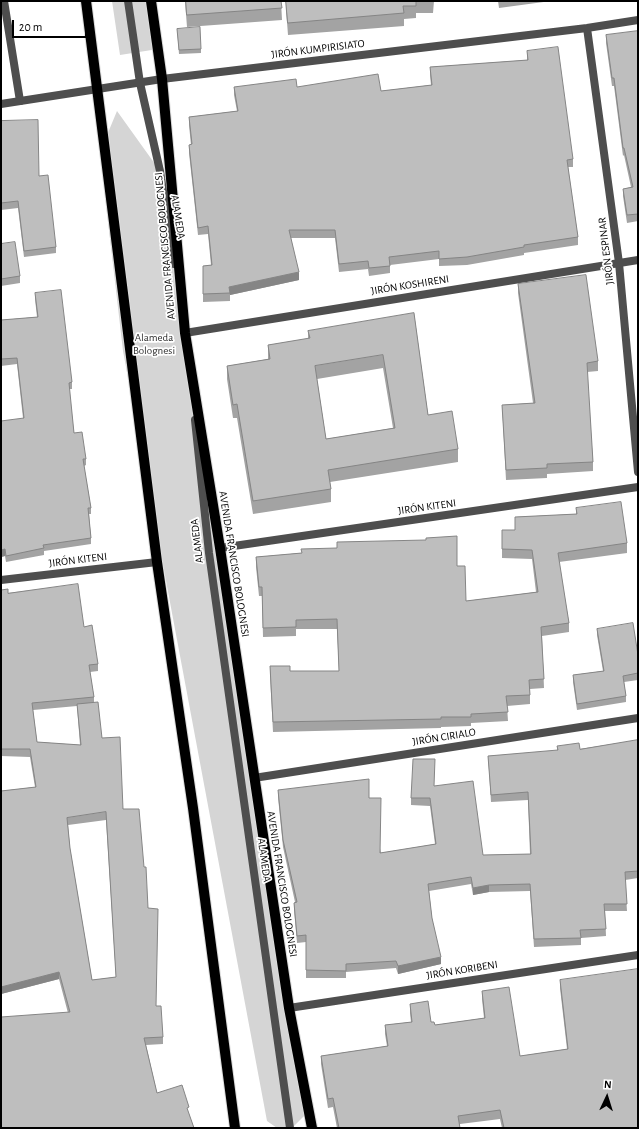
<!DOCTYPE html>
<meta charset="utf-8">
<style>
body{margin:0}
#map{position:relative;width:639px;height:1129px;overflow:hidden;background:#fff;font-family:"Alegreya Sans",sans-serif}
canvas{display:block}
.frame{position:absolute;inset:0;border:2px solid #000;pointer-events:none}
.north{position:absolute;left:587px;top:1077px;width:40px;height:40px;-webkit-text-stroke:3px #fff;paint-order:stroke;rotate:4deg;font-size:11px;font-weight:700;line-height:16px;text-align:center;color:#000}
.north::after{content:'';display:block;margin:auto;width:14px;height:18px;background:#000;clip-path:polygon(50% 0,100% 100%,50% 72%,0 100%)}
.scale{position:absolute;left:12px;top:20px;width:75px;height:18px;box-sizing:border-box;border:2px solid #000;border-top:0;padding-left:5px;font-size:12px;line-height:14px;white-space:nowrap;color:#000;-webkit-text-stroke:3px #fff;paint-order:stroke}
</style>
<div id="map">
<canvas width="639" height="1129"></canvas>
<div class="frame"></div>
<div class="north">N</div>
<div class="scale">20 m</div>
</div>
<script>
const c = document.querySelector('canvas').getContext('2d');
c.lineJoin = 'round';
function paint(path, color) { c.fillStyle = color; c.fill(path, 'evenodd'); }
function stroke(path, color, width, dash) { c.strokeStyle = color; c.lineWidth = width; c.lineCap = dash ? 'butt' : 'round'; c.setLineDash(dash || []); c.stroke(path); }
function write(font, color, halo, rows, align = 'center') {
  c.font = font + ' "Alegreya Sans",sans-serif'; c.lineWidth = 3.5; c.setLineDash([]); c.textBaseline = 'middle'; c.strokeStyle = halo; c.fillStyle = color; for (const [text, x, y, turn = 0] of rows) {
    c.save(); c.translate(x, y); c.rotate((+turn || 0) * Math.PI / 180); c.textAlign = isNaN(turn) ? turn : align; if (halo) c.strokeText(text, 0, 0); c.fillText(text, 0, 0); c.restore();
  }
}
const green = new Path2D(`
 M112 1H151L158 49 120 55Z
 M117 111 160 171 305 1115 292 1128H277L267 1121 123 351 100 152Z`);
const service = new Path2D(`
 M4 1 20 101`);
const pedestrian = new Path2D(`
 M128 1 140 83 160 171 174 264
 M195 420 209 553 290 1128`);
const minor = new Path2D(`
 M587 28 619 263 638 472
 M1 104 162 79 587 28 638 20
 M185 333 638 260
 M220 548 638 487
 M1 580 157 562
 M254 778 638 718
 M289 1008 638 955`);
const primary = new Path2D(`
 M86 1 157 562 193 808 235 1128
 M151 1 162 79 185 333 220 548 289 1008 312 1128`);
const wall = new Path2D(`
 M185 1H281L282 20 187 27Z
 M286 1H434L433 13H416V18L404 19V26L288 35 286 9Z
 M498 1H551L499 8Z
 M177 29 201 49V53L179 54Z
 M638 31V221L627 223 623 196V189L631 187 624 155 623 156 614 86H612L606 43V35Z
 M527 51 573 159V167H568L578 237V245L524 253V255L467 265 439 266V259L390 265V273L369 276 368 269 339 272 335 238H291L299 280 230 295V301L203 302V266L211 265 208 234 198 235 189 153V145H191L189 125V117L237 111 234 95V87H297L381 91 431 85 430 75V67L527 60Z
 M1 121 39 176 56 247V253L24 257 18 208 1 210Z
 M1 244 20 276V283L1 286Z
 M518 284 598 361V371L587 372 593 462V471L547 474V478L506 480 502 405 533 403 518 293Z
 M35 293 72 382V389H69L74 433 86 459V465L84 466 91 508V514H89L91 538V544L44 551V555L6 562 5 556 1 557 23 418 17 364 1 366V320L37 317 35 299Z
 M414 313 428 415 458 449V462L330 482 331 489V502L253 514 237 418H233L227 379V366L268 359V345L308 339V331ZM383 368 393 428 326 439 317 379Z
 M576 508 627 543V553L559 562 569 623V632L542 636 544 688 530 689V704L507 706 508 721 471 723V726L441 727V728L273 732 270 675V666L290 671H339L337 629H296V636L263 637 262 596H259L256 567V557L301 553 457 566 466 601 536 592 532 559 502 558V530H515V517L576 514Z
 M1 590 8 593 84 627 98 664V671L90 672 94 697V702L102 738 123 809 148 908 156 1006 163 1037V1044L146 1045 157 1093 189 1114 194 1128 68 1013 59 979 1 994V791L35 787 30 757 1 756ZM77 706 80 745 37 742 33 710ZM106 820 116 977 92 980 70 848 68 825Z
 M597 629 638 655V680L624 682 626 696V702L577 710 573 682V675L603 671 597 635Z
 M638 740V878L625 880 627 911H605L606 936 581 938V945L534 947 530 891 489 892 473 895 471 884 429 891 432 918 441 964 398 974 396 968 346 972V978H306V942L297 943 294 910V903L295 902 283 847 278 797V790L369 798 381 853 435 844 430 806 411 805V798L434 786 483 855 530 854 528 800 491 802 488 756 557 751V746L580 749Z
 M560 980 638 1128H502L500 1119 460 1124V1128H337L333 1107 328 1108 321 1064V1056L387 1046 385 1034V1025L411 1022 410 1013V1004L435 1025 484 1018 482 999V991L520 1056 567 1049 560 988Z`);
const shadedWall = new Path2D(`
 M299 272V280L230 295 229 287Z
 M5 549V556L1 557V550Z
 M489 885V892L473 895V888Z
 M441 957V964L398 974V966Z
 M59 972V979L1 994V987Z`);
const building = new Path2D(`
 M186 1H281L282 8 187 15Z
 M286 1H416V6H403L404 13 288 23Z
 M200 27 201 49 179 50 177 29Z
 M638 31V214L627 215 623 189 633 187 624 148H623L614 78H612L606 35Z
 M558 47 573 159 567 160 578 237 524 245V247L467 257 439 259V251L389 257 390 266 369 268 368 261 339 264 335 230H289L299 272 229 287 230 293 203 294V266L212 265 208 226 198 228 189 145 192 144 189 117 238 111 234 87 296 79 297 87 378 74 381 91 432 85 430 67 528 60 527 51Z
 M38 120 39 176 48 175 56 247 24 251 18 201 1 203V121Z
 M15 242 20 276 1 279V244Z
 M586 275 598 361 587 363 593 462 547 464V468L506 470 502 405 535 403 518 284Z
 M61 290 72 382 69 383 74 433 82 432 86 459H83L91 508H88L91 538 43 545 44 548 6 556 5 549 1 550V421L24 418 17 358 1 359V320L38 317 35 293Z
 M414 313 428 415 452 411 458 449 328 470 331 489 253 501 237 404 233 405 227 366 270 359 268 345 310 338 308 331ZM383 355 395 428 326 439 315 366Z
 M621 502 627 543 558 553 569 623 541 627 544 679 529 680 530 695 506 696 508 712 471 714V717H441V719L273 722 270 666H290V671H339L337 619 296 620V627L263 628 262 587H259L256 557 302 553 301 549 337 548V542L426 540V538L457 536V566H465L466 601 538 592 532 550 502 549V530H515V517L577 514 576 508Z
 M78 584 84 627 92 625 98 664 89 665 94 697 32 703 37 742 81 745 77 704 98 702 102 738 120 737 123 809H139L144 867H146L148 908 158 909 156 1006H161L163 1037 144 1038 157 1093 182 1085 189 1107 187 1108 194 1128H1V1017L70 1012 59 972 1 987V791L36 787 30 749H1V590L8 589V593ZM106 812 116 977 92 980 70 848 67 818Z
 M633 623 638 655V673L623 676 626 696 577 704 573 675 604 671 597 629Z
 M638 740V871L625 872 627 904H604L606 929 580 930 581 938 534 939 530 884 489 885 473 888 471 877 428 884 432 918 441 957 398 966 396 961 346 964V971L306 970V935L297 936 294 903 297 902 283 840 278 790 369 779V798H381L380 853 436 844 430 798H411L413 759H435L434 786 473 781 483 855 531 854 528 792 491 795 488 756 558 750 557 746 579 743 580 749Z
 M638 969V1128H504L500 1110 458 1116 460 1128H339L333 1098 328 1099 321 1056 388 1046 385 1025 412 1022 410 1004 428 1001 431 1022H434L435 1025 485 1018 482 991 509 987 520 1056 568 1049 560 980Z`);
const streetNames = [
 ["JIRÓN KUMPIRISIATO",318,49,-7],
 ["ALAMEDA",178,217,81],
 ["AVENIDA FRANCISCO BOLOGNESI",165,246,-95],
 ["JIRÓN ESPINAR",606,251,-97],
 ["JIRÓN KOSHIRENI",410,285,-9],
 ["JIRÓN KITENI",427,507,-8],
 ["ALAMEDA",197,541,-97],
 ["JIRÓN KITENI",78,560,-7],
 ["AVENIDA FRANCISCO BOLOGNESI",234,564,81],
 ["JIRÓN CIRIALO",444,737,-9],
 ["ALAMEDA",264,860,82],
 ["AVENIDA FRANCISCO BOLOGNESI",282,884,81],
 ["JIRÓN KORIBENI",462,970,-9]
];
const parkNames = [
 ["Alameda",154,338],
 ["Bolognesi",154,351]
];
paint(green, '#d5d5d5');
stroke(primary, '#dbdbdb', 12);
stroke(service, '#4e4e4e', 8);
stroke(pedestrian, '#4e4e4e', 8);
stroke(minor, '#4e4e4e', 8);
stroke(primary, '#000', 10);
paint(wall, '#a3a3a3');
paint(shadedWall, '#858585');
paint(building, '#bebebe');
stroke(building, '#858585', 1);
write('11px', '#000', '#fff', streetNames);
write('11px', '#2c2c2c', '#fff', parkNames);
</script>
